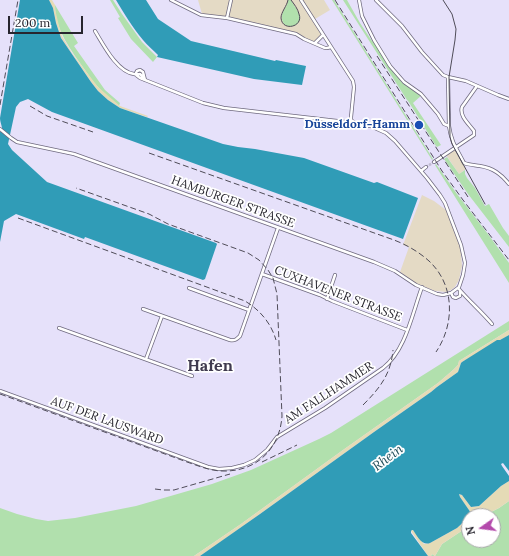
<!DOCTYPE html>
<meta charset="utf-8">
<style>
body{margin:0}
#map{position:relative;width:509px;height:556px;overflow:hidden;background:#e6e1fa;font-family:Lora,serif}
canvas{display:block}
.north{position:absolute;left:461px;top:508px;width:40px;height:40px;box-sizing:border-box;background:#fff;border:1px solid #a9a8ab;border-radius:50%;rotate:256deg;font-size:11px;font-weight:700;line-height:16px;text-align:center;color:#27252e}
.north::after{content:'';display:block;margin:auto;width:14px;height:18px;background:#b349ab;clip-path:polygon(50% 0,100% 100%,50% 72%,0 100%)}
.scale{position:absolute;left:8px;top:16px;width:75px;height:18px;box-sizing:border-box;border:2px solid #27252e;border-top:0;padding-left:5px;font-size:12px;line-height:14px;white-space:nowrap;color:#27252e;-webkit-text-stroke:3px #fff;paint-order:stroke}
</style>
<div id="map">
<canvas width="509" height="556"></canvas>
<div class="north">N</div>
<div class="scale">200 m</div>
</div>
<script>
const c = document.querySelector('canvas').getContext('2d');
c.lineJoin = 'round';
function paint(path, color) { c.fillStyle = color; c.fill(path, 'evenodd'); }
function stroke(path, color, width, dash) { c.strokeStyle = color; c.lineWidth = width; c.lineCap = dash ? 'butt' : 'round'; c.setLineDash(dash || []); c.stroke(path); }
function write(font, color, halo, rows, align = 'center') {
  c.font = font + ' Lora,serif'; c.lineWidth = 3.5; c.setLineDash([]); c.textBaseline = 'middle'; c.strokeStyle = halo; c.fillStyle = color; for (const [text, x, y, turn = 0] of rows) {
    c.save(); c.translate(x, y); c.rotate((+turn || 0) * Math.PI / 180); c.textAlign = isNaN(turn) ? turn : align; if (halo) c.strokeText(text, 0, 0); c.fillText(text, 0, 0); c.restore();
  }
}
const commercial = new Path2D(`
 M198 0H324L330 10 315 19 322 35 316 43 295 33 202 14Z
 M454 150H456L466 169 459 174 446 155Z
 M422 195 434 201 446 210 460 246 461 253 462 266 459 280 455 287 451 290 446 292 435 291 415 283 400 272 409 247 403 245Z`);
const green = new Path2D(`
 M110 0H113L122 14 142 42 157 57 153 62 131 39 118 18 120 17Z
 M288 0H291C293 4 297 9 299 14 305 27 282 32 282 18 281 11 288 7 288 0Z
 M332 0H334L433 159 432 160Z
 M343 0H347L356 16 360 23 372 41 374 40 393 71 422 95 413 103 441 145 437 147 436 146 410 104 408 101 407 100Z
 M55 5 78 43 74 46 105 90 120 103 119 106C112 100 104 95 98 87 93 82 89 76 85 70 71 50 55 30 55 5Z
 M447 157 459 174 465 170V174L467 178 475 188 485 206 489 204 503 228 509 236V247L468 194 444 159Z
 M436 164 457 194 488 234 509 263V283L435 165Z
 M509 321V330L459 361 458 365 453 370 438 383 343 450 241 524 194 556H0V508L17 514 36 519 48 521 75 518 136 506 212 484 251 470 319 439 331 433Z
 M509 501V556H431L432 554 435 556 442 544 469 526V540H493V516H483L499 508Z`);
const sand = new Path2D(`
 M49 0H52L55 5V9L59 26 62 36 72 53 98 87 120 106 148 116 147 117 120 108 108 100 98 91 91 82 61 38 56 23 53 8Z
 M509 330V335L462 362 461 363 458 372 437 387 431 392 374 432 260 514 212 548 200 556H194L241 524 343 450 438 383 453 370 458 365 459 361Z
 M509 481V501L499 508 483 516H470L471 513 460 497 459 494 462 495 471 507 479 506 501 486Z
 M469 517V526L442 544 435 556 432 554 431 556H428L411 531 412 530H413L424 544 430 543 457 528Z`);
const water = new Path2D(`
 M20 0H49L53 8 56 23 61 38 91 82 98 91 108 100 120 108 223 144 238 147 255 149 304 158 374 183 377 182 418 198 403 239 52 112 28 99 20 102 16 107 8 144 12 150 47 182 216 243 217 244 205 279 203 280 85 237 84 239 16 214 4 221 0 242V132H2C3 127 0 123 0 118Z
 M116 0H146L158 19 191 41 275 61 276 60 306 66 302 85 254 79 157 57 158 55C153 50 147 45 143 40 132 27 124 13 116 0Z
 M509 335V471L503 463 501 464 502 466 509 476V481L501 486 479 506 471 507 462 495 459 494 460 497 471 513 470 516 457 528 430 543C422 546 417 536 413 530H412L411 531V533L428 556H200L260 514 374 432 431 392 437 387 458 372 461 363 462 362 497 340H500Z`);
const minorTunnel = new Path2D(`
 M426 167 434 162`);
const minor = new Path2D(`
 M171 0 201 15 227 18 296 34 304 39 325 48H327L331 47
 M301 0 353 81 354 87 351 117V120
 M359 0 362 16 374 40 390 66 404 82 421 94 438 114 444 124 449 126
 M376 0 402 26 422 52 443 75 448 77 466 81 498 95 509 99
 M227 18 231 0
 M95 31C103 44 117 72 134 74 136 75 138 74 140 74L144 78
 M315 43 323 35
 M448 77 449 126C451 142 457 149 464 163 469 165 475 165 480 166 493 168 501 174 509 184
 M145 80 143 72 140 70 137 71 136 73V75L140 78 203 103 224 108 346 122 351 120
 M0 129 11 138 17 142 74 154 374 262 395 271 416 285 437 294 443 295 451 293 459 287 463 275 465 263 461 245 445 203 440 195 427 178 395 141 386 133 377 129 371 126 356 124 351 120
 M434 162 474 135V131C469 124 459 116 462 107L477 86
 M421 171 426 167
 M262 274 320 295 332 301 407 330
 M189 288 249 310
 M458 288C469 301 481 311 492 324
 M451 293 453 297 456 298 460 296V291
 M327 299 335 275
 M143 309 230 340C235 341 237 339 240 336L278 228
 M59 328 192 376
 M146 359 162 316
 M0 391 208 467 219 469 232 468 244 465 255 460 267 450 277 437 325 408 383 368C406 350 412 314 422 287`);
const tram = new Path2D(`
 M288 0C287 6 281 12 281 18 282 32 304 27 299 14 298 9 294 4 291 0
 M443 0 452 14 456 29 455 40 449 77 450 137 452 144 485 204`);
const rail = new Path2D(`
 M335 0 442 171 463 200 509 260
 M377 56 468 197
 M0 105 18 0
 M30 106 47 116 93 132
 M149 153 394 240C407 245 419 252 429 261 455 285 455 324 436 352
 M18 218 245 301C260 310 271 323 276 340
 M0 394 187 462C199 466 210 471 223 471 256 472 280 449 282 416L277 294 273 278 268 270 259 260 248 253 168 224 149 214 76 188
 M363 405C380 388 391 374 393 350
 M262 462 297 445
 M155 489 163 490H174L230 474`);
const markers = [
 [419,125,5,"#1a4fb4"]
];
const transitNames = [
 ["Düsseldorf-Hamm",410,125]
];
const streetNames = [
 ["HAMBURGER STRASSE",233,202,20],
 ["CUXHAVENER STRASSE",338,294,21],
 ["AM FALLHAMMER",329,393,-33],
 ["AUF DER LAUSWARD",107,421,20]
];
const waterNames = [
 ["Rhein",388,458,-37]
];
const districtNames = [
 ["Hafen",210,366]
];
paint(commercial, '#e4dac5');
paint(green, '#b1e0ad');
paint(sand, '#e5dbb6');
paint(water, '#309cb7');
stroke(minorTunnel, '#c0bbd1', 2.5, [2.5, 1]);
stroke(minor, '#6f6a7f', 4);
stroke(minor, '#fff', 2.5);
stroke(tram, '#4f4c58', 1);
stroke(rail, '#4f4c58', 1, [6, 3]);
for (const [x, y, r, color] of markers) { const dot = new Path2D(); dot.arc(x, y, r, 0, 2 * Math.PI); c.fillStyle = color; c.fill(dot); stroke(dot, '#fff', 1.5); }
write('bold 12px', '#164399', '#fff', transitNames, 'right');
write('12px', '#27252e', '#fff', streetNames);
write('italic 13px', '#26525e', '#fff', waterNames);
write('bold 16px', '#3f3a4e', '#fff', districtNames);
</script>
